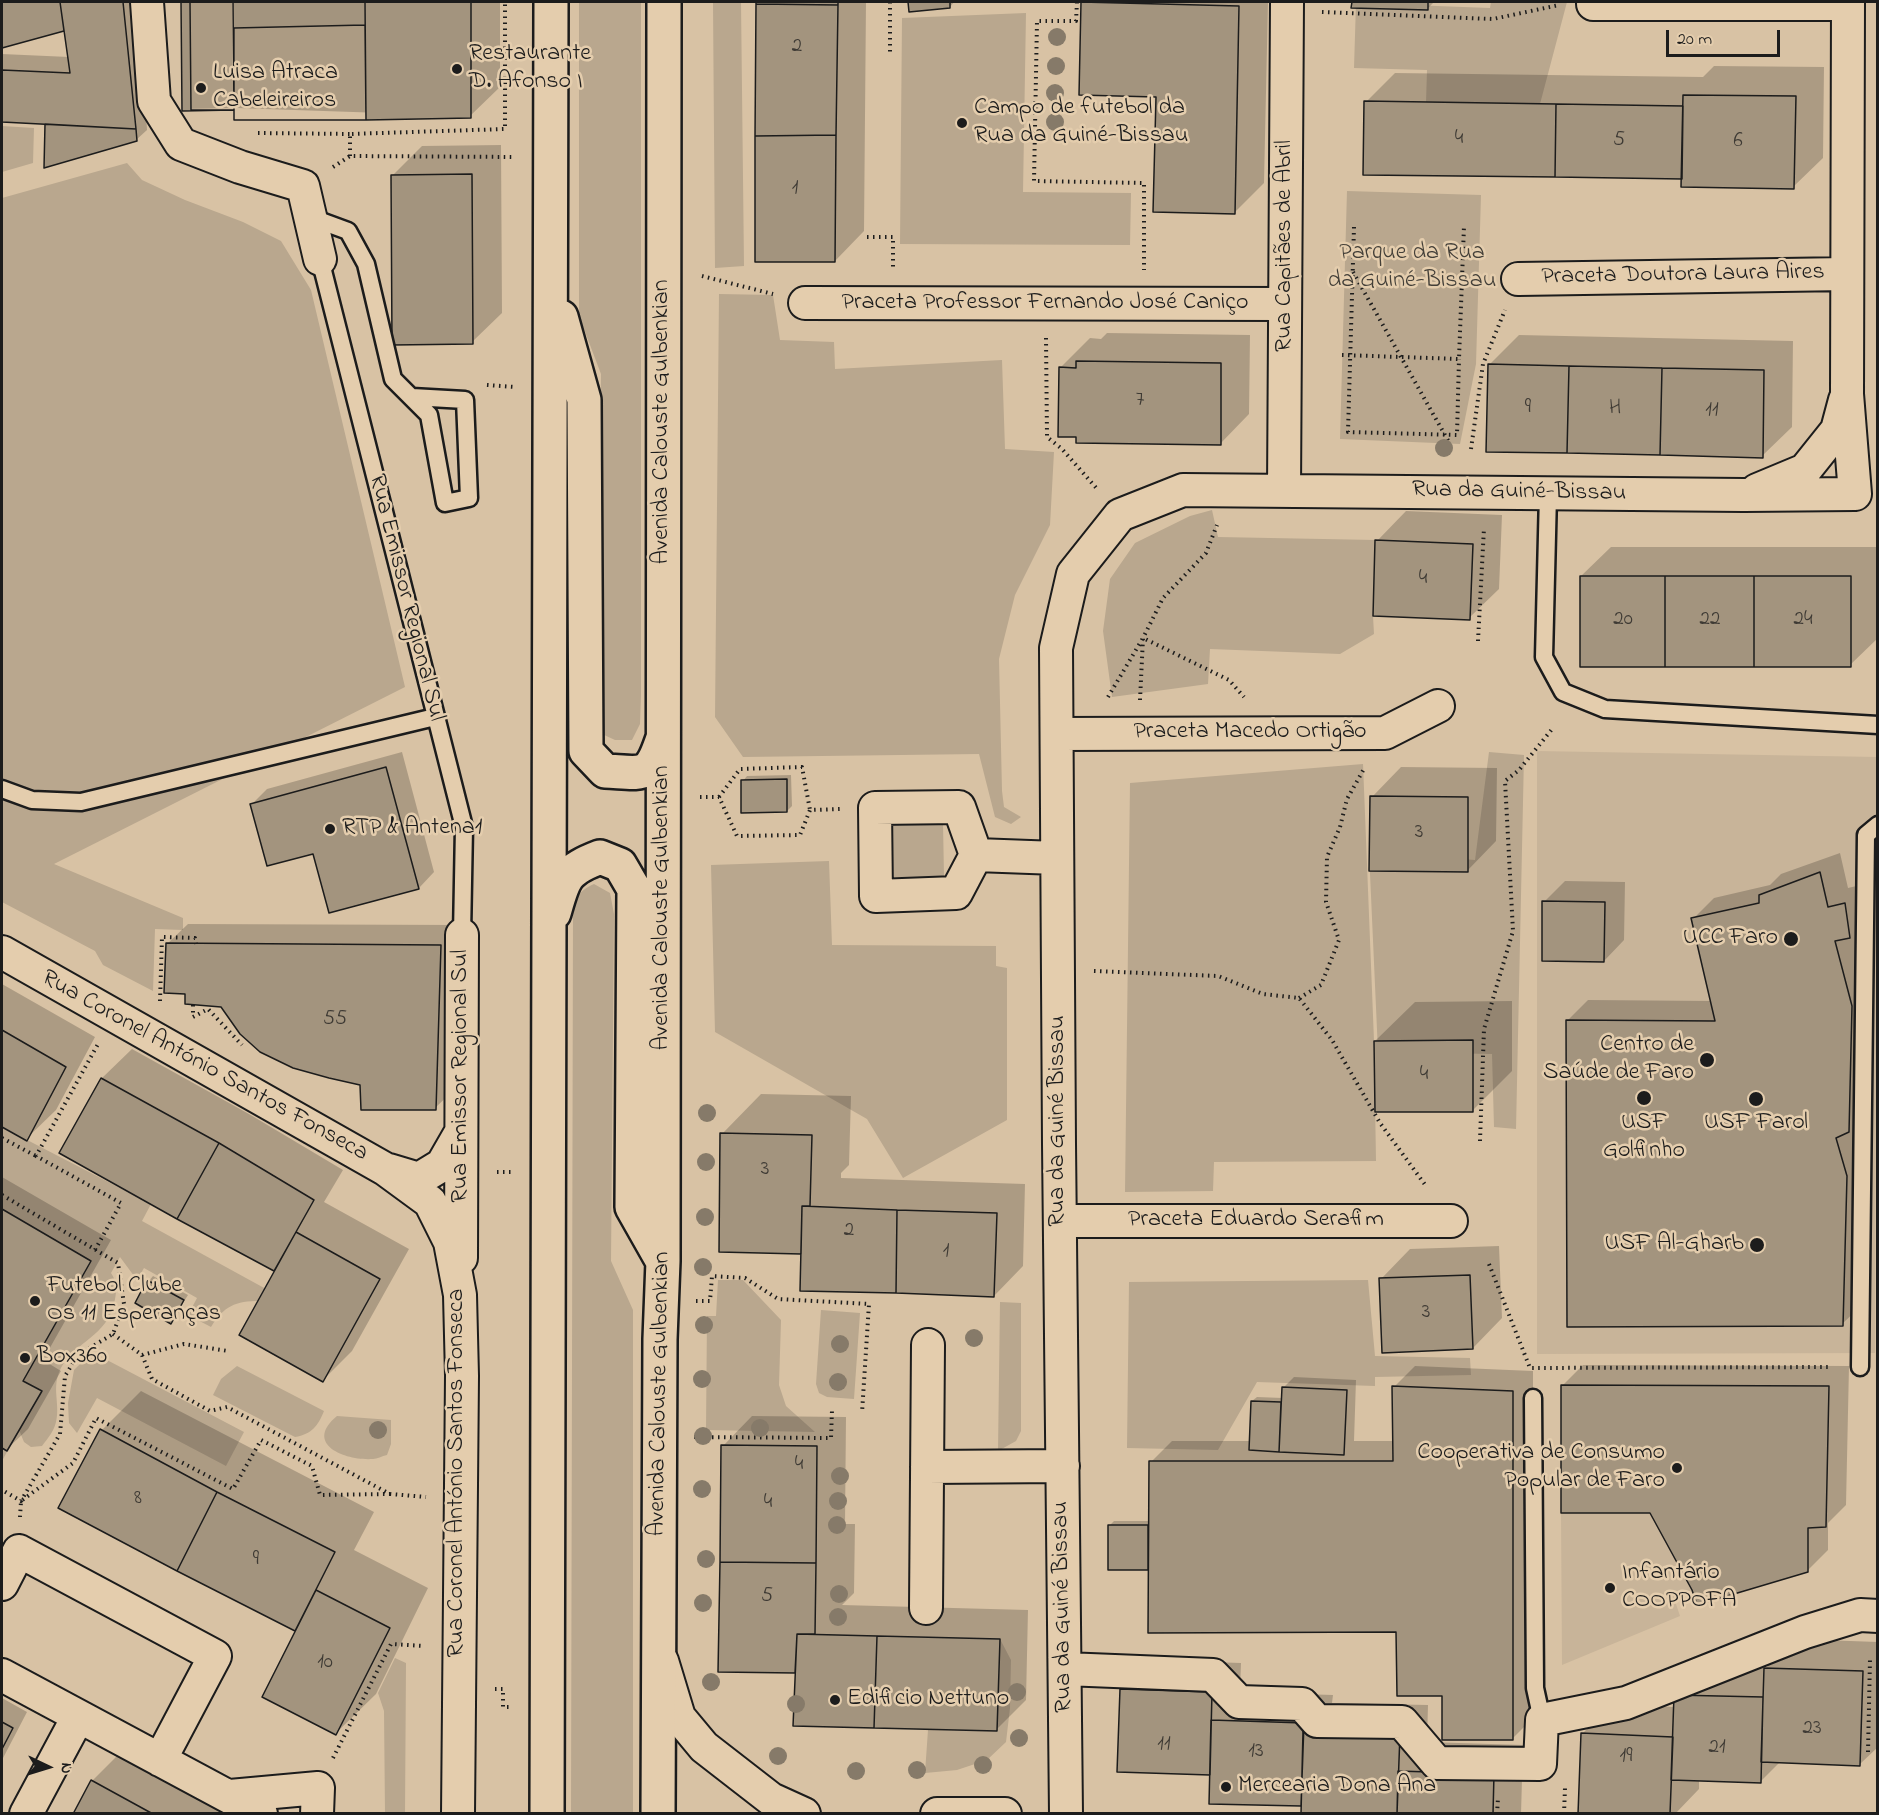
<!DOCTYPE html>
<meta charset="utf-8">
<style>
body{margin:0}
#map{position:relative;width:1879px;height:1815px;overflow:hidden;background:#d8c2a4;font-family:"Indie Flower",sans-serif}
canvas{display:block}
.frame{position:absolute;inset:0;border:3px solid #1c1c1c;pointer-events:none}
.north{position:absolute;left:18px;top:1737px;width:60px;height:60px;-webkit-text-stroke:4px #e4cdad;paint-order:stroke;rotate:94deg;font-size:16px;font-weight:700;line-height:24px;text-align:center;color:#1c1c1c}
.north::after{content:'';display:block;margin:auto;width:21px;height:27px;background:#1c1c1c;clip-path:polygon(50% 0,100% 100%,50% 72%,0 100%)}
.scale{position:absolute;left:1666px;top:30px;width:114px;height:27px;box-sizing:border-box;border:3px solid #1c1c1c;border-top:0;padding-left:8px;font-size:18px;line-height:21px;white-space:nowrap;color:#1c1c1c;-webkit-text-stroke:4px #e4cdad;paint-order:stroke}
</style>
<div id="map">
<canvas width="1879" height="1815"></canvas>
<div class="frame"></div>
<div class="north">N</div>
<div class="scale">20 m</div>
</div>
<script>
const c = document.querySelector('canvas').getContext('2d');
c.lineJoin = 'round';
function paint(path, color) { c.fillStyle = color; c.fill(path, 'evenodd'); }
function stroke(path, color, width, dash) { c.strokeStyle = color; c.lineWidth = width; c.lineCap = dash ? 'butt' : 'round'; c.setLineDash(dash || []); c.stroke(path); }
function write(font, color, halo, rows, align = 'center') {
  c.font = font + ' "Indie Flower",sans-serif'; c.lineWidth = 5; c.setLineDash([]); c.textBaseline = 'middle'; c.strokeStyle = halo; c.fillStyle = color; for (const [text, x, y, turn = 0] of rows) {
    c.save(); c.translate(x, y); c.rotate((+turn || 0) * Math.PI / 180); c.textAlign = isNaN(turn) ? turn : align; if (halo) c.strokeText(text, 0, 0); c.fillText(text, 0, 0); c.restore();
  }
}
const built = new Path2D(`
 M1537 751 1877 757 1875 1353 1537 1354Z
 M1561 1513H1650L1692 1590 1674 1598 1680 1616 1562 1665Z`);
const green = new Path2D(`
 M579 2H641V695L640 724 632 740H615L602 734 598 717 601 374 579 316Z
 M713 2H741L744 266 715 268Z
 M1491 2H1567L1540 104 1426 102 1427 70 1354 68 1356 3 1490 8Z
 M1026 13 1023 192 1131 193 1130 245 900 244 902 18Z
 M2 126 34 128 33 163 2 172Z
 M127 163 142 180 185 200 243 222 281 241 311 290 405 687 54 864 183 918V930L155 929 153 991 103 965 95 951 2 902V198Z
 M1347 191 1481 195 1476 364 1460 444 1340 439Z
 M719 294 773 295 780 340 834 342 835 369 1002 360 1005 449 1054 452 1050 525 1015 595 999 659 1002 791 1004 807 1021 817 1011 824 995 817 979 754 743 757 715 717Z
 M1212 510 1218 537 1375 540 1373 616 1374 634 1340 654 1210 649 1208 684 1112 697 1103 631 1110 579 1135 543 1190 516Z
 M1489 752 1524 755 1516 1129 1494 1127 1492 1054 1378 1052 1369 851 1475 860Z
 M1363 764 1374 1041 1376 1161 1214 1162 1213 1191 1125 1192 1130 783Z
 M943 823 944 877H891V824Z
 M829 861 832 945 996 946V966L1007 968V1120L903 1178 867 1119 715 1032 711 865Z
 M594 884 610 893 614 914 611 1261 633 1310V1814L571 1813 573 914C576 898 578 891 594 884Z
 M2 1127 151 1204 142 1221 266 1289 260 1301C235 1301 224 1306 211 1327L188 1315 197 1298 144 1268 137 1280 120 1257 111 1273C117 1282 117 1289 115 1299 110 1333 81 1339 64 1363 49 1385 61 1402 56 1422 54 1431 48 1438 42 1446L31 1447 24 1442 19 1430 2 1461Z
 M718 1280H743L781 1320 779 1385 786 1406 815 1432 706 1430 707 1316H716Z
 M1368 1280 1375 1356 1470 1358 1471 1375 1375 1377V1386L1257 1382 1218 1450 1127 1448 1129 1282Z
 M1000 1302 1021 1303V1431L1016 1441 998 1451Z
 M821 1310 860 1313 854 1399 827 1397 819 1393 816 1384Z
 M97 1357 107 1360 244 1432 226 1466 97 1398 77 1433 69 1423 68 1403 74 1370 85 1359Z
 M237 1366 324 1411C318 1426 312 1434 295 1437L213 1395 221 1379Z
 M337 1416 391 1420V1444L387 1455C382 1456 377 1459 373 1459 345 1461 303 1444 337 1416Z
 M1000 1639 1011 1660 1010 1708 1006 1742 987 1760 957 1770 925 1773 928 1730 997 1731Z
 M395 1658 406 1663 405 1813H385L384 1711 378 1693Z`);
const shadow = new Path2D(`
 M2 2H140L147 130 136 140 46 123 2 120V54L69 57 65 29 2 46Z
 M182 2H232V75H235V2H500V87L470 116 236 108 183 109Z
 M758 2H866L864 231 835 261 756 260Z
 M910 2H954L950 7 910 10Z
 M1084 2H1268L1264 183 1234 213 1158 95 1083 3Z
 M1353 2H1434L1428 8 1353 7Z
 M1714 66 1824 67 1823 158 1793 187 1366 102 1395 73 1703 77Z
 M501 145 502 313 472 342 392 176 422 146Z
 M1107 333 1250 335 1249 414 1220 444 1060 368 1090 338 1101 339Z
 M1519 335 1793 341 1792 427 1762 456 1489 365Z
 M1406 511 1502 515 1499 589 1469 618 1377 541Z
 M1611 547H1878V638L1850 665 1581 576Z
 M402 752 434 872 419 888 330 912 314 852 252 804 267 789Z
 M1401 767 1497 768 1496 841 1467 871 1372 797Z
 M791 775 792 806 787 811 743 781 747 776Z
 M1840 853 1848 888 1865 884 1863 1304 1842 1324 1568 1020 1588 1000 1712 1001 1693 919 1714 898 1770 885 1781 874Z
 M1565 881 1625 882 1624 940 1604 961 1544 902Z
 M188 924 461 925 456 1088 435 1108 362 1083 222 1006 187 992 167 944Z
 M2 984 95 1037 56 1110 26 1139 2 1125Z
 M1512 1001V1071L1472 1111 1375 1041 1415 1002Z
 M132 1049 249 1114 343 1170 324 1202 409 1249 352 1351 323 1380 276 1271 61 1153 102 1078Z
 M761 1094 851 1096 849 1165 841 1173V1178L1025 1184 1023 1266 994 1296 803 1250 722 1134Z
 M2 1177 111 1240 43 1360 61 1371 28 1429 7 1449 2 1446Z
 M1499 1246 1502 1318 1473 1348 1381 1279 1410 1249Z
 M153 1276 188 1295 171 1322 137 1302 149 1281Z
 M1583 1365 1849 1366 1846 1505 1828 1523V1550L1807 1571 1694 1590 1651 1511 1562 1386Z
 M1415 1366 1533 1371V1718L1513 1738 1443 1694 1398 1631 1150 1566 1147 1569 1109 1526 1114 1521H1150L1151 1462 1172 1441H1251L1252 1401 1257 1397 1283 1398 1284 1387 1294 1377 1356 1380 1354 1441H1394V1387Z
 M141 1391 374 1512 354 1550 428 1588 376 1694 336 1733 297 1630 60 1508 102 1430Z
 M752 1416 846 1417 845 1524H855L854 1593 842 1605 1028 1610 1026 1700 996 1730 797 1669 795 1672 723 1446Z
 M1795 1639 1878 1642V1747L1860 1764 1780 1762 1760 1782 1699 1779V1789L1675 1814H1579L1582 1734 1612 1704 1675 1707 1705 1666 1766 1668Z
 M1151 1660 1241 1663 1240 1692 1333 1695 1332 1703 1428 1705 1427 1742 1523 1745 1521 1814H1324L1303 1805 1210 1802 1211 1773 1121 1690Z
 M2 1698 27 1712 2 1760Z
 M132 1741 266 1814H74L92 1781Z`);
const building = new Path2D(`
 M2 2H67H60L64 31 2 48Z
 M60 2H123L136 129 2 122V70L70 73Z
 M181 2H233L234 110 182 111Z
 M190 2H365L366 120H234V110H191Z
 M365 2H471V118L366 120Z
 M756 2H838V5L756 4Z
 M908 2H950V8L909 12Z
 M1081 2 1239 6 1235 214 1153 212 1156 97 1079 95Z
 M1352 2H1428V10L1351 8Z
 M756 4 838 5 836 135 755 136Z
 M365 25 366 120H234V28Z
 M1683 95 1796 96 1794 189 1681 187Z
 M1364 101 1556 104 1555 177 1363 175Z
 M1556 104 1683 106 1682 179 1555 177Z
 M45 124 136 129 137 141 44 168Z
 M836 135 835 262H755V136Z
 M472 174 473 344 392 345 391 175Z
 M1076 361 1221 363V445L1076 443V437H1058L1059 367 1076 368Z
 M1488 364 1569 366 1567 453 1486 452Z
 M1569 366 1662 368 1660 455 1567 453Z
 M1662 368 1764 370 1763 458 1660 455Z
 M1375 540 1473 544 1470 620 1373 616Z
 M1580 576H1665V667H1580Z
 M1665 576H1754V667H1665Z
 M1754 576H1851V667H1754Z
 M386 767 419 889 329 913 313 854 267 866 250 804Z
 M787 779V812L741 813V780Z
 M1370 796 1468 797V872L1369 871Z
 M1820 872 1828 907 1845 903 1850 938 1835 941 1852 1006 1849 1132 1836 1138 1847 1176 1843 1326 1567 1327 1566 1020 1715 1021 1691 918 1759 903V895Z
 M1542 901 1605 902 1604 962 1542 961Z
 M166 943 441 945 436 1110H361L360 1085 329 1078 293 1068 260 1052 240 1034 221 1007 185 1004V994L164 993Z
 M2 1030 66 1067 27 1141 2 1127Z
 M1473 1040V1112H1375L1374 1041Z
 M101 1078 219 1143 177 1219 59 1153Z
 M720 1133 812 1135 810 1206H802L801 1254 719 1252Z
 M219 1143 314 1200 274 1271 177 1219Z
 M802 1206 897 1210 896 1293 800 1291Z
 M2 1209 91 1261 23 1381 42 1391 7 1451 2 1448Z
 M897 1210 997 1213 994 1297 896 1293Z
 M296 1232 380 1279 323 1382 239 1335Z
 M1470 1275 1473 1349 1382 1353 1379 1278Z
 M147 1280 184 1300 171 1324 135 1303Z
 M1561 1385 1829 1386 1826 1527 1808 1528V1572L1697 1605 1692 1590 1650 1513H1561Z
 M1392 1386 1513 1391V1740H1442V1696H1397L1396 1632 1148 1633 1149 1461H1393Z
 M1282 1387 1347 1390 1344 1455 1279 1452Z
 M1251 1401 1281 1402 1279 1452 1249 1450Z
 M100 1429 217 1492 177 1571 58 1508Z
 M721 1445 817 1446 816 1563 720 1562Z
 M217 1492 335 1552 295 1631 177 1571Z
 M1108 1525H1148V1570H1108Z
 M720 1562 816 1563 815 1634H797L795 1673 718 1672Z
 M316 1590 390 1628 336 1735 262 1697Z
 M797 1634 877 1636 874 1728 793 1726Z
 M877 1636 1000 1639 997 1731 874 1728Z
 M1764 1668 1863 1671 1860 1766 1761 1762Z
 M1120 1689 1212 1692 1210 1775 1117 1772Z
 M1674 1695 1763 1697 1761 1783 1671 1780Z
 M1211 1720 1304 1723 1301 1806 1209 1804Z
 M2 1722 13 1728 2 1749Z
 M1303 1731 1400 1734 1397 1814H1301Z
 M1581 1733 1673 1737 1670 1814H1578Z
 M1398 1771 1494 1774 1493 1814H1397Z
 M91 1780 153 1814H73Z`);
const path = new Path2D(`
 M890 2V53
 M1077 2 1076 21H1037L1034 181 1144 183V270
 M1322 12 1493 19 1559 5
 M258 133 350 134
 M350 156V134L505 129V2
 M333 167 350 156 514 157
 M1354 227 1348 432 1457 435 1459 359
 M867 237H893V270
 M1353 272 1450 444
 M702 276 773 294
 M1046 338 1047 437 1062 449 1098 490
 M1342 355 1459 359 1464 226
 M487 385 515 387
 M1471 449 1483 364 1505 310
 M1478 641 1484 528
 M1108 697 1143 638 1229 680 1244 697
 M1140 700 1143 638 1163 598 1206 553 1217 525
 M700 797H719L737 836 800 835 810 810 842 809
 M719 797 740 769 802 767 810 810
 M1094 971 1218 976 1263 994 1299 998 1332 1040 1380 1123 1426 1186
 M1299 998 1321 985 1339 940 1326 902 1327 857 1340 827 1347 799 1365 767
 M160 1001 162 937 195 938 196 944
 M193 1005V1017L208 1009 242 1045
 M2 1138 36 1156
 M1480 1141 1484 1029 1513 931 1505 781 1519 770 1553 728
 M497 1172H511
 M2 1195 118 1263 124 1304 113 1334 78 1355 65 1376 60 1434 21 1501 2 1490
 M95 1250 121 1203 36 1156 98 1044
 M1489 1264 1530 1368 1832 1367
 M696 1301H710L712 1276 745 1278 778 1299 869 1304 862 1413
 M113 1334 142 1355 152 1379 210 1411 227 1407 390 1494 426 1497
 M142 1355 184 1344 228 1351
 M694 1437 831 1438 832 1410
 M20 1517 21 1501 73 1463 96 1418 233 1489 261 1440 312 1466 320 1495 390 1494
 M495 1689H503V1707H509
 M1868 1752 1870 1659
 M333 1758 391 1644 424 1646
 M1497 1814 1498 1798
 M1564 1814 1565 1788`);
const lane = new Path2D(`
 M310 217 348 231 366 264 393 379 429 415 445 503 469 498 465 400 412 397
 M320 259 464 827 462 935
 M1548 494 1544 657 1563 692 1605 709 1878 725
 M2 789 32 800 81 802 435 717
 M1860 1367 1866 835 1878 825
 M1533 1398 1535 1688 1542 1720`);
const street = new Path2D(`
 M147 2 154 101 181 144 240 167 303 186 320 259
 M1848 2 1847 394 1855 494
 M1593 4H1848
 M1518 279 1847 274
 M805 303 1285 304
 M1757 490 1805 470 1837 430 1845 400
 M1284 491 1287 2
 M1057 734 1385 733 1438 706
 M976 855 956 893 876 896 875 808 959 807 976 855 1057 858
 M2 952 385 1169 430 1202 450 1242 460 1295 462 1376 458 1814
 M389 1170 419 1179 442 1165 461 1132
 M1060 1221H1451
 M461 1258 462 935
 M927 1467 1063 1466
 M2 1584 19 1551 215 1656 160 1760
 M926 1608 928 1345
 M662 1661 679 1717 704 1747 771 1799 804 1814
 M1065 1669 1213 1675 1239 1702 1302 1704 1317 1721 1402 1722 1437 1763 1540 1764 1542 1720 1626 1703 1805 1632 1860 1615 1878 1616
 M2 1675 261 1814
 M230 1796 318 1788 317 1814
 M26 1814 78 1717
 M937 1814H1005
 M1066 1814 1059 1144 1056 648 1073 574 1120 515 1183 490 1744 495 1855 494`);
const primary = new Path2D(`
 M561 317 584 400 586 751 605 771C645 773 649 779 663 738
 M554 913C564 878 564 871 600 857L620 865 634 889 632 1207 662 1260
 M547 1814 551 2
 M658 1814 660 1339 663 1261 664 2`);
const trees = [
 [1057,37],
 [1056,66],
 [1055,93],
 [1055,122],
 [1444,448],
 [707,1113],
 [706,1162],
 [705,1217],
 [703,1267],
 [704,1325],
 [974,1338],
 [840,1344],
 [702,1379],
 [838,1382],
 [760,1428],
 [378,1430],
 [703,1436],
 [840,1476],
 [702,1489],
 [838,1501],
 [837,1525],
 [706,1559],
 [839,1594],
 [703,1603],
 [838,1617],
 [711,1682],
 [1017,1692],
 [796,1704],
 [1019,1738],
 [778,1756],
 [983,1765],
 [917,1770],
 [856,1771]
];
const markers = [
 [457,69,6,"#1c1c1c"],
 [201,88,6,"#1c1c1c"],
 [962,123,6,"#1c1c1c"],
 [330,829,6,"#1c1c1c"],
 [1791,939,8,"#1c1c1c"],
 [1707,1060,8,"#1c1c1c"],
 [1644,1098,8,"#1c1c1c"],
 [1756,1099,8,"#1c1c1c"],
 [1757,1245,8,"#1c1c1c"],
 [35,1301,6,"#1c1c1c"],
 [25,1358,6,"#1c1c1c"],
 [1677,1468,6,"#1c1c1c"],
 [1610,1588,6,"#1c1c1c"],
 [835,1700,6,"#1c1c1c"],
 [1226,1787,6,"#1c1c1c"]
];
const numberNames = [
 ["2",797,48],
 ["4",1459,140],
 ["5",1619,142],
 ["6",1738,143],
 ["1",795,190],
 ["7",1140,402],
 ["9",1528,409],
 ["H",1615,410],
 ["11",1712,412],
 ["4",1423,580],
 ["20",1623,621],
 ["22",1710,621],
 ["24",1803,621],
 ["3",1419,834],
 ["55",335,1021],
 ["4",1424,1076],
 ["3",765,1171],
 ["2",849,1232],
 ["1",946,1253],
 ["3",1426,1314],
 ["4",799,1466],
 ["8",138,1500],
 ["4",768,1504],
 ["9",256,1561],
 ["5",767,1598],
 ["10",325,1664],
 ["23",1812,1730],
 ["11",1164,1746],
 ["21",1717,1749],
 ["13",1256,1753],
 ["19",1626,1758]
];
const poiNames = [
 ["Restaurante",469,55],
 ["D. Afonso I",469,83],
 ["Luisa Atraca",213,74],
 ["Cabeleireiros",213,102],
 ["Campo de futebol da",974,109],
 ["Rua da Guiné-Bissau",974,137],
 ["RTP & Antena1",342,829],
 ["UCC Faro",1778,939,"right"],
 ["Centro de",1694,1046,"right"],
 ["Saúde de Faro",1694,1074,"right"],
 ["USF",1644,1124,"center"],
 ["Golfinho",1644,1152,"center"],
 ["USF Farol",1756,1124,"center"],
 ["USF Al-Gharb",1744,1245,"right"],
 ["Futebol Clube",47,1287],
 ["Os 11 Esperanças",47,1315],
 ["Box360",37,1358],
 ["Cooperativa de Consumo",1665,1454,"right"],
 ["Popular de Faro",1665,1482,"right"],
 ["Infantário",1622,1574],
 ["COOPPOFA",1622,1602],
 ["Edificio Nettuno",847,1700],
 ["Mercearia Dona Ana",1238,1787]
];
const streetNames = [
 ["Rua Capitães de Abril",1286,246,-90],
 ["Praceta Doutora Laura Aires",1683,276,-1],
 ["Praceta Professor Fernando José Caniço",1045,304],
 ["Avenida Calouste Gulbenkian",663,422,-90],
 ["Rua da Guiné-Bissau",1519,493,1],
 ["Rua Emissor Regional Sul",405,598,76],
 ["Praceta Macedo Ortigão",1250,733],
 ["Avenida Calouste Gulbenkian",663,908,-90],
 ["Rua Coronel António Santos Fonseca",204,1067,29],
 ["Rua Emissor Regional Sul",462,1076,-90],
 ["Rua da Guiné Bissau",1059,1121,-90],
 ["Praceta Eduardo Serafim",1256,1221],
 ["Avenida Calouste Gulbenkian",661,1394,-89],
 ["Rua Coronel António Santos Fonseca",458,1473,-90],
 ["Rua da Guiné Bissau",1064,1607,-91]
];
const parkNames = [
 ["Parque da Rua",1412,254],
 ["da Guiné-Bissau",1412,282]
];
paint(built, '#c8b499');
paint(green, '#b9a78e');
paint(shadow, '#0003');
paint(building, '#a3947e');
stroke(building, '#1c1c1c', 1.5);
stroke(lane, '#1c1c1c', 21);
stroke(street, '#1c1c1c', 36);
stroke(primary, '#1c1c1c', 38);
stroke(path, '#1c1c1c', 4, [1.5, 4.5]);
stroke(lane, '#e4cdad', 16);
stroke(street, '#e4cdad', 32);
stroke(primary, '#e4cdad', 33);
c.fillStyle = '#867a69';
for (const [x, y] of trees) { c.beginPath(); c.arc(x, y, 9, 0, 2 * Math.PI); c.fill(); }
for (const [x, y, r, color] of markers) { const dot = new Path2D(); dot.arc(x, y, r, 0, 2 * Math.PI); c.fillStyle = color; c.fill(dot); stroke(dot, '#e4cdad', 2); }
write('21px', '#3e3a34', null, numberNames);
write('24px', '#1c1c1c', '#e4cdad', poiNames, 'left');
write('24px', '#1c1c1c', '#e4cdad', streetNames);
write('24px', '#433f38', '#e4cdad', parkNames);
</script>
